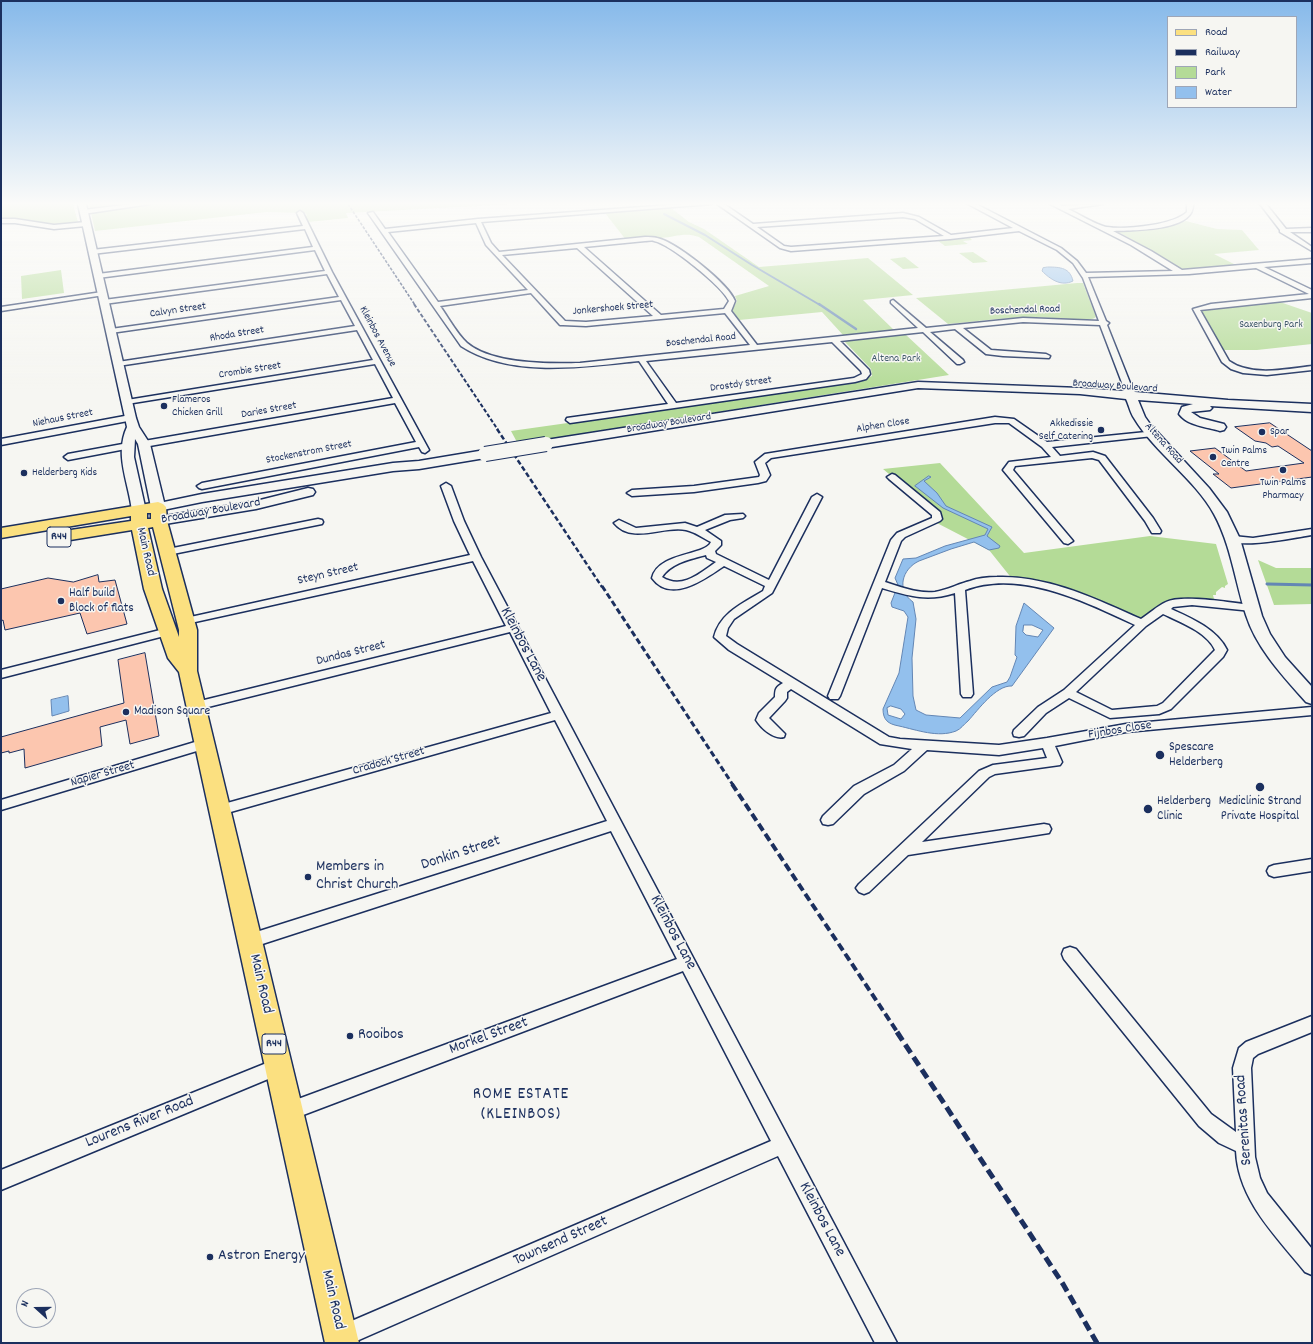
<!DOCTYPE html>
<style>
body{margin:0}
#map{position:relative;width:1313px;height:1344px;overflow:hidden;background:#f6f6f2;font-family:Dekko,sans-serif}
canvas{display:block}
.frame{position:absolute;inset:0;border:2px solid #1b2f5e;pointer-events:none}
.legend{position:absolute;left:1167px;top:16px;width:130px;height:92px;box-sizing:border-box;background:#f6f6f2;border:1px solid #9ea6b7;margin:0;padding:5px 7px;list-style:none;font-size:12px;color:#1b2f5e}
.legend li{display:flex;align-items:center;gap:8px;height:20px}
.legend b{width:20px;border:1px solid #9ea6b7}
.north{position:absolute;left:16px;top:1288px;width:40px;height:40px;box-sizing:border-box;background:#f6f6f2;border:1px solid #9ea6b7;border-radius:50%;rotate:291deg;font-size:11px;font-weight:700;line-height:16px;text-align:center;color:#1b2f5e}
.north::after{content:'';display:block;margin:auto;width:14px;height:18px;background:#1b2f5e;clip-path:polygon(50% 0,100% 100%,50% 72%,0 100%)}
</style>
<div id="map">
<canvas width="1313" height="1344"></canvas>
<div class="frame"></div>
<ul class="legend">
<li><b style="height:5px;background:#fbe080"></b>Road</li>
<li><b style="height:5px;background:#1b2f5e"></b>Railway</li>
<li><b style="height:11px;background:#b4db97"></b>Park</li>
<li><b style="height:11px;background:#93c0ed"></b>Water</li>
</ul>
<div class="north">N</div>
</div>
<script>
const c = document.querySelector('canvas').getContext('2d');
c.lineJoin = 'round';
function paint(path, color) { c.fillStyle = color; c.fill(path, 'evenodd'); }
function stroke(path, color, width, dash) { c.strokeStyle = color; c.lineWidth = width; c.lineCap = dash ? 'butt' : 'round'; c.setLineDash(dash || []); c.stroke(path); }
function write(font, color, halo, rows, align = 'center') {
  c.font = font + ' Dekko,sans-serif'; c.lineWidth = 3; c.setLineDash([]); c.textBaseline = 'middle'; c.strokeStyle = halo; c.fillStyle = color; for (const [text, x, y, turn = 0] of rows) {
    c.save(); c.translate(x, y); c.rotate((+turn || 0) * Math.PI / 180); c.textAlign = isNaN(turn) ? turn : align; if (halo) c.strokeText(text, 0, 0); c.fillText(text, 0, 0); c.restore();
  }
}
const green = new Path2D(`
 M1 204H73L78 222 55 225 1 220Z
 M89 204H515L346 213 348 218 308 222 305 217 307 215 305 213 267 212 95 231Z
 M671 208 689 222 704 229 759 267 868 258 913 295 863 300 894 330 843 335 822 312 739 320 732 310 737 301 735 296 769 286 699 237C684 232 676 237 661 238 650 240 638 239 626 240L605 213Z
 M1186 221 1217 229 1242 230 1259 250 1214 254 1238 266 1185 270 1180 269 1140 244 1116 231 1171 225Z
 M970 238 972 240 963 241 968 244 945 246 938 241Z
 M973 252 988 262 973 263 959 253Z
 M905 257 919 268 903 269 890 259Z
 M61 270 64 293 22 299 21 276Z
 M1077 283H1083L1096 317C1089 323 1063 318 1053 318 1018 315 983 321 948 324L916 298Z
 M1277 301 1312 313V344L1257 350H1223L1201 311Z
 M905 334 949 375 518 444 511 431 858 382 872 376 871 369 845 342 848 340Z
 M940 463 1024 553 1150 536 1216 544 1228 584 1225 586V588L1222 587 1216 592V595H1213L1215 603 1177 602 1142 623 1064 591 1013 580 989 550 935 522 937 514 883 469Z
 M1258 560 1276 568H1312V604L1274 605Z`);
const water = new Path2D(`
 M1048 267C1061 267 1070 268 1073 281 1061 287 1050 279 1042 271L1043 268Z
 M929 476 931 477 924 481 937 493 946 506 992 527 987 536 1000 546 999 548 989 550 974 542 951 549 919 561C902 569 896 590 913 602L916 619 912 658 913 696 916 710 926 715 960 718 992 687 1007 682 1010 677 1017 657 1015 655 1016 626 1024 603 1054 628 1012 686C996 685 978 710 968 721 964 724 961 729 956 731 938 738 917 730 899 726 888 724 883 720 883 709L899 673 908 617 904 611 892 607 891 603 898 585 895 578 903 559 916 558 945 546 985 535 988 529 943 508 915 486ZM1024 625H1032L1043 630 1038 637 1026 635 1023 632ZM891 706 901 709 905 714 901 719 888 715 887 708Z
 M68 696 69 711 52 716 51 700Z`);
const streamFar2 = new Path2D(`
 M664 214 705 235 752 265 820 305`);
const streamFar1 = new Path2D(`
 M819 304 856 329`);
const stream = new Path2D(`
 M1267 584 1312 585`);
const building = new Path2D(`
 M1270 423 1312 451V477L1231 488 1213 474H1219L1190 451 1215 448 1246 471 1304 463 1278 446 1272 447 1266 443 1255 441 1235 427Z
 M98 575 99 582 115 580 127 624 87 634 80 613 5 630 3 620 1 621V589L48 578 73 582Z
 M145 653 159 736 130 744 126 720 100 727 102 746 25 768 24 749 9 753V751L1 753V737L124 703 118 660Z`);
const street = new Path2D(`
 M132 204H150L83 214 80 212 83 210Z
 M683 204H712L481 222 491 243 499 252 645 237C649 237 654 237 657 238 676 242 728 283 735 301L731 311 757 345 918 328 891 303V301L893 300 926 328 1023 318 1099 321 1083 278 1073 263 1057 250 1019 231 950 239 791 251 780 248 717 204H724L753 224 903 213 919 217 951 235 1013 228 968 204H976L1061 248 1077 261 1086 273 1173 271 1131 245 1050 204H1058L1062 206 1103 204 1068 209C1077 213 1098 226 1107 227 1126 230 1173 225 1187 212V204H1193C1195 232 1131 230 1113 231L1151 251 1182 270 1312 259V263L1264 267 1312 290V298L1200 310 1229 361C1252 377 1286 369 1312 366V370L1267 375 1243 373 1231 369 1222 362 1193 309 1211 304 1309 294 1256 268 1189 274 1088 277 1106 321 1109 323 1107 325 1132 388 1131 390H1125L1124 388 1100 325 1023 322 963 328 991 350 1046 354 1050 356 1049 358 1003 356 986 354 955 329 930 332 963 360 964 362 960 364H957L923 332 840 341 869 370 870 374 866 379 855 382 570 423 566 420 567 418 668 404 639 361C583 367 510 378 461 346L368 213 373 212 385 229 478 219ZM903 217 915 219 944 236 791 247 784 246 757 227ZM476 223 486 245 528 290 438 302 388 232ZM645 241C648 241 652 240 654 241 670 244 722 286 729 301L724 309 661 315 584 247ZM577 248 653 316 586 322 565 321 502 255ZM531 293 560 325H563L586 326 725 313 750 345 580 363C550 364 491 364 467 343 457 334 448 317 440 306ZM832 342 861 371 862 374 854 378 676 403 646 361Z
 M1260 204H1266L1286 229 1312 228V232H1290L1312 247V251L1280 232V230Z
 M300 211 303 213 332 272 429 450 425 453 422 452 419 447 202 489 199 488 197 486 202 483 416 442 395 403 144 447 140 444 144 441 393 398 375 364 127 404 123 402 127 400 373 360 357 330 118 366 114 364 118 362 355 326 341 300 111 333 107 331 111 329 339 297 327 274 104 304 101 302 104 300 325 271 315 250 98 278 95 276 98 274 313 247 305 229 92 254 89 252 92 250 303 226 297 213Z
 M1 219H15L54 225 86 222 89 224 86 226 54 229 15 223H1Z
 M102 292 104 293V295L1 311V307Z
 M130 415 133 416 134 418 133 420 1 445V439Z
 M995 417 1014 419 1047 442 1156 431 1157 433 1153 436 1052 447 1060 456 1093 452 1105 456 1153 518 1161 531 1160 533H1152L1145 521 1099 460 1092 458 1015 466 1013 470 1073 541 1068 544 1064 543 1003 470 1009 462 1051 457 1042 447 1009 423H995L771 458 765 463 770 475 766 481 758 483 694 492 632 496 627 493 632 490 694 486 759 477 760 475 755 462 765 454Z
 M128 443 132 446 131 448 68 460 64 457 68 454Z
 M892 474 895 475 940 512 942 519 940 521 905 537 901 541 885 582C901 587 918 594 935 592 947 590 958 584 970 581 978 578 988 577 997 577 1047 575 1096 599 1141 619 1149 614 1157 606 1166 602 1182 594 1233 603 1252 605L1258 608 1252 611 1192 605 1173 607 1171 609C1191 618 1217 629 1227 650L1223 657 1171 709 1159 714 1110 718 1069 698 1046 713 1024 736 1019 737 1014 736 1013 733 1014 730 1038 707 1064 690 1135 625C1086 602 1020 569 965 590L973 694 971 697H963L961 694 955 593C927 602 909 596 882 588L840 696 838 699H830L828 696 891 540 897 533 932 518V515L889 479 887 477ZM1163 614C1180 622 1207 632 1215 650L1163 703 1157 706 1112 710 1076 692 1146 626Z
 M446 483 451 486 464 521 481 557 897 1343H875L778 1156 352 1343H333L330 1337 333 1329 771 1141 683 971 290 1120 284 1117 281 1111 284 1105 290 1102 677 959 611 831 250 948 244 946 242 941 244 936 250 934 607 821 555 720 220 815 215 814 213 810 215 806 220 805 551 713 510 632 196 710 192 709 190 706 192 703 196 702 506 626 473 561 186 624 182 623 180 621 182 619 186 618 470 555 454 521 441 486Z
 M817 494 822 497 772 593 734 619 728 628 726 636 737 644 889 737 900 739 999 745 1047 738 1126 724 1312 707V715L1126 732 1055 746 1062 762 1060 765 995 774 989 777 922 842 1044 824 1049 825 1051 829 1049 833 908 855 869 892 864 894 859 892 856 888 859 884 979 771 993 765 1047 758 1043 748 999 755 927 750 904 771 864 794 833 824 828 825 823 824 821 820 823 816 854 786 894 765 912 749 880 744 791 689 787 692V698L785 701 769 718 785 734 784 737C774 740 761 728 756 720L759 713 775 697C775 689 776 687 783 683L729 650 714 637C720 613 743 603 763 591L765 586 724 566C705 579 671 604 652 578 658 552 705 556 711 542 703 538 695 532 686 530 664 525 632 545 614 523L619 520 636 528 685 523 697 527 725 515 743 514 745 516 743 518 730 520 705 530 721 541V545L715 551 716 554 769 580 812 497ZM706 555 707 558 716 562C700 573 682 590 662 577 671 563 691 559 706 555Z
 M318 519 322 520 323 522 322 524 168 555 163 552 168 549Z
 M1312 529V535C1297 537 1238 550 1228 539L1233 536 1253 538Z
 M168 628 172 630 174 632 172 634 1 678V670Z
 M205 739 210 741 212 744 210 747 1 810V800Z
 M1312 859V871L1274 877 1269 875 1267 871 1269 867 1274 865Z
 M1070 947 1076 949 1211 1114 1236 1132 1233 1068 1239 1048 1246 1042 1312 1016V1032L1258 1054 1253 1058 1251 1068 1255 1157 1260 1178 1267 1193 1312 1249V1275L1305 1272C1276 1236 1238 1200 1236 1151L1219 1143 1199 1126 1064 959 1062 954 1064 949Z
 M279 1058 285 1060 288 1066 285 1072 1 1190V1170Z`);
const secondary = new Path2D(`
 M78 204H86L136 418 139 427 150 444 164 502 202 494 393 463 419 461 485 450 489 451 491 454 489 457 485 458 419 469 393 471 202 502 158 511 153 510 151 507 138 444 135 439 134 457 146 511 144 514 139 515 134 514 132 511C129 483 114 455 127 427Z
 M918 382 1080 388 1124 391 1122 388 1124 386H1132L1135 392 1228 400 1312 404V412L1210 406 1212 408 1210 410 1191 412 1200 418 1224 424 1226 427 1224 430 1220 431C1207 427 1188 426 1179 414L1182 407 1193 404 1138 400 1145 417 1150 424 1209 488 1227 512 1240 539 1262 616 1270 634 1285 657 1312 687V704L1306 702C1283 676 1257 649 1246 615 1235 581 1231 545 1214 514 1195 479 1155 453 1134 418 1130 412 1129 405 1126 399L1080 394 918 388 546 448 542 447 540 444 542 441 546 440Z
 M308 488 313 489 315 492 313 495 256 509 159 525 154 524 152 521 154 518 159 517 256 501Z`);
const primary = new Path2D(`
 M158 502 163 504 166 507 167 521 197 630V671L359 1343H325L179 672 168 658 144 589 132 530 64 541 58 539 56 536 58 533 64 531 131 521V516L1 538V528ZM147 513H151V519H147ZM153 527 179 630V637L162 589 148 528Z`);
const railFar5 = new Path2D(`
 M348 204 415 305`);
const railFar4 = new Path2D(`
 M414 304 498 430`);
const railFar3 = new Path2D(`
 M497 429 602 587`);
const railFar2 = new Path2D(`
 M602 586 733 785`);
const railFar1 = new Path2D(`
 M732 784 898 1033`);
const rail = new Path2D(`
 M897 1032 1063 1284 1097 1343`);
const secondaryBridge = new Path2D(`
 M485 454 546 444`);
const markers = [
 [164,406,4,"#1b2f5e"],
 [1101,430,4,"#1b2f5e"],
 [1262,432,4,"#1b2f5e"],
 [1213,457,4,"#1b2f5e"],
 [1283,470,4,"#1b2f5e"],
 [24,473,4,"#1b2f5e"],
 [61,601,4,"#1b2f5e"],
 [126,712,4,"#1b2f5e"],
 [1160,755,5,"#1b2f5e"],
 [1260,787,5,"#1b2f5e"],
 [1148,809,5,"#1b2f5e"],
 [308,877,4,"#1b2f5e"],
 [350,1036,4,"#1b2f5e"],
 [210,1257,4,"#1b2f5e"]
];
const farStreetnames = [
 ["Jonkershoek Street",613,309,-5],
 ["Calvyn Street",178,311,-8],
 ["Boschendal Road",1025,311,-2],
 ["Rhoda Street",237,335,-9],
 ["Kleinbos Avenue",377,337,62],
 ["Boschendal Road",701,341,-6],
 ["Crombie Street",250,371,-9],
 ["Drostdy Street",741,385,-8],
 ["Broadway Boulevard",1115,387,4],
 ["Daries Street",269,411,-10],
 ["Niehaus Street",63,419,-11],
 ["Broadway Boulevard",669,424,-9],
 ["Alphen Close",883,426,-9],
 ["Altena Road",1163,444,48],
 ["Stockenstrom Street",309,453,-11]
];
const farParknames = [
 ["Saxenburg Park",1271,325],
 ["Altena Park",896,359]
];
const farPoinames = [
 ["Flameros",172,400],
 ["Chicken Grill",172,413],
 ["Akkedissie",1093,424,"right"],
 ["Self Catering",1093,437,"right"],
 ["Spar",1270,432],
 ["Twin Palms",1221,451],
 ["Centre",1221,464],
 ["Helderberg Kids",32,473],
 ["Twin Palms",1283,483,"center"],
 ["Pharmacy",1283,496,"center"]
];
const shields = [
 [59,537,24],
 [274,1044,24]
];
const shieldNames = [
 ["R44",59,537],
 ["R44",274,1044]
];
const streetNames = [
 ["Broadway Boulevard",211,512,-10],
 ["Main Road",145,552,77],
 ["Steyn Street",328,575,-13],
 ["Dundas Street",351,654,-14],
 ["Fijnbos Close",1120,731,-9],
 ["Cradock Street",389,762,-16],
 ["Napier Street",103,775,-16]
];
const poiNames = [
 ["Half build",69,594],
 ["Block of flats",69,609],
 ["Madison Square",134,712],
 ["Spescare",1169,748],
 ["Helderberg",1169,763],
 ["Helderberg",1157,802],
 ["Clinic",1157,817],
 ["Mediclinic Strand",1260,802,"center"],
 ["Private Hospital",1260,817,"center"]
];
const nearStreetnames = [
 ["Kleinbos Lane",522,645,62],
 ["Donkin Street",461,854,-18],
 ["Kleinbos Lane",672,933,62],
 ["Main Road",260,984,77],
 ["Morkel Street",489,1037,-20],
 ["Serenitas Road",1245,1120,-94],
 ["Lourens River Road",140,1123,-22],
 ["Kleinbos Lane",821,1220,62],
 ["Townsend Street",561,1242,-24],
 ["Main Road",332,1300,77]
];
const nearPoinames = [
 ["Members in",316,868],
 ["Christ Church",316,886],
 ["Rooibos",358,1036],
 ["Astron Energy",218,1257]
];
const nearNeighbourhoodnames = [
 ["ROME ESTATE",521,1096],
 ["(KLEINBOS)",521,1116]
];
paint(green, '#b4db97');
paint(water, '#93c0ed');
stroke(water, '#6386b4', 1);
stroke(streamFar2, '#6386b4', 2);
stroke(streamFar1, '#6386b4', 2.5);
stroke(stream, '#6386b4', 3);
paint(building, '#fcc6af');
stroke(building, '#1b2f5e', 1);
stroke(street, '#1b2f5e', 3);
stroke(secondary, '#1b2f5e', 3);
stroke(primary, '#1b2f5e', 3);
paint(street, '#f6f6f2');
paint(secondary, '#f6f6f2');
paint(primary, '#fbe080');
stroke(railFar5, '#1b2f5e', 1.5, [3, 1.5]);
stroke(railFar4, '#1b2f5e', 2, [4, 2]);
stroke(railFar3, '#1b2f5e', 2.5, [5, 2.5]);
stroke(railFar2, '#1b2f5e', 3, [6, 3]);
stroke(railFar1, '#1b2f5e', 4, [8, 4]);
stroke(rail, '#1b2f5e', 5, [10, 5]);
stroke(secondaryBridge, '#1b2f5e', 16, []);
stroke(secondaryBridge, '#f6f6f2', 14);
const sky = c.createLinearGradient(0, 0, 0, 392);
sky.addColorStop(0, '#86b9ea');
sky.addColorStop(0.52, '#fbfbf9');
sky.addColorStop(1, '#fbfbf900');
c.fillStyle = sky;
c.fillRect(0, 0, 1313, 392);
for (const [x, y, r, color] of markers) { const dot = new Path2D(); dot.arc(x, y, r, 0, 2 * Math.PI); c.fillStyle = color; c.fill(dot); stroke(dot, '#f6f6f2', 1.5); }
write('11px', '#1b2f5e', '#f6f6f2', farStreetnames);
write('11px', '#415a6c', '#f6f6f2', farParknames);
write('11px', '#1b2f5e', '#f6f6f2', farPoinames, 'left');
for (const [x, y, w] of shields) { const box = new Path2D(); box.roundRect(x - w / 2, y - 10, w, 20, 3); c.fillStyle = '#f6f6f2'; c.fill(box); stroke(box, '#1b2f5e', 1); }
write('bold 12px', '#1b2f5e', null, shieldNames);
write('13px', '#1b2f5e', '#f6f6f2', streetNames);
write('13px', '#1b2f5e', '#f6f6f2', poiNames, 'left');
write('16px', '#1b2f5e', '#f6f6f2', nearStreetnames);
write('16px', '#1b2f5e', '#f6f6f2', nearPoinames, 'left');
c.letterSpacing = '1px';
write('17px', '#1b2f5e', '#f6f6f2', nearNeighbourhoodnames);
c.letterSpacing = '0px';
</script>
